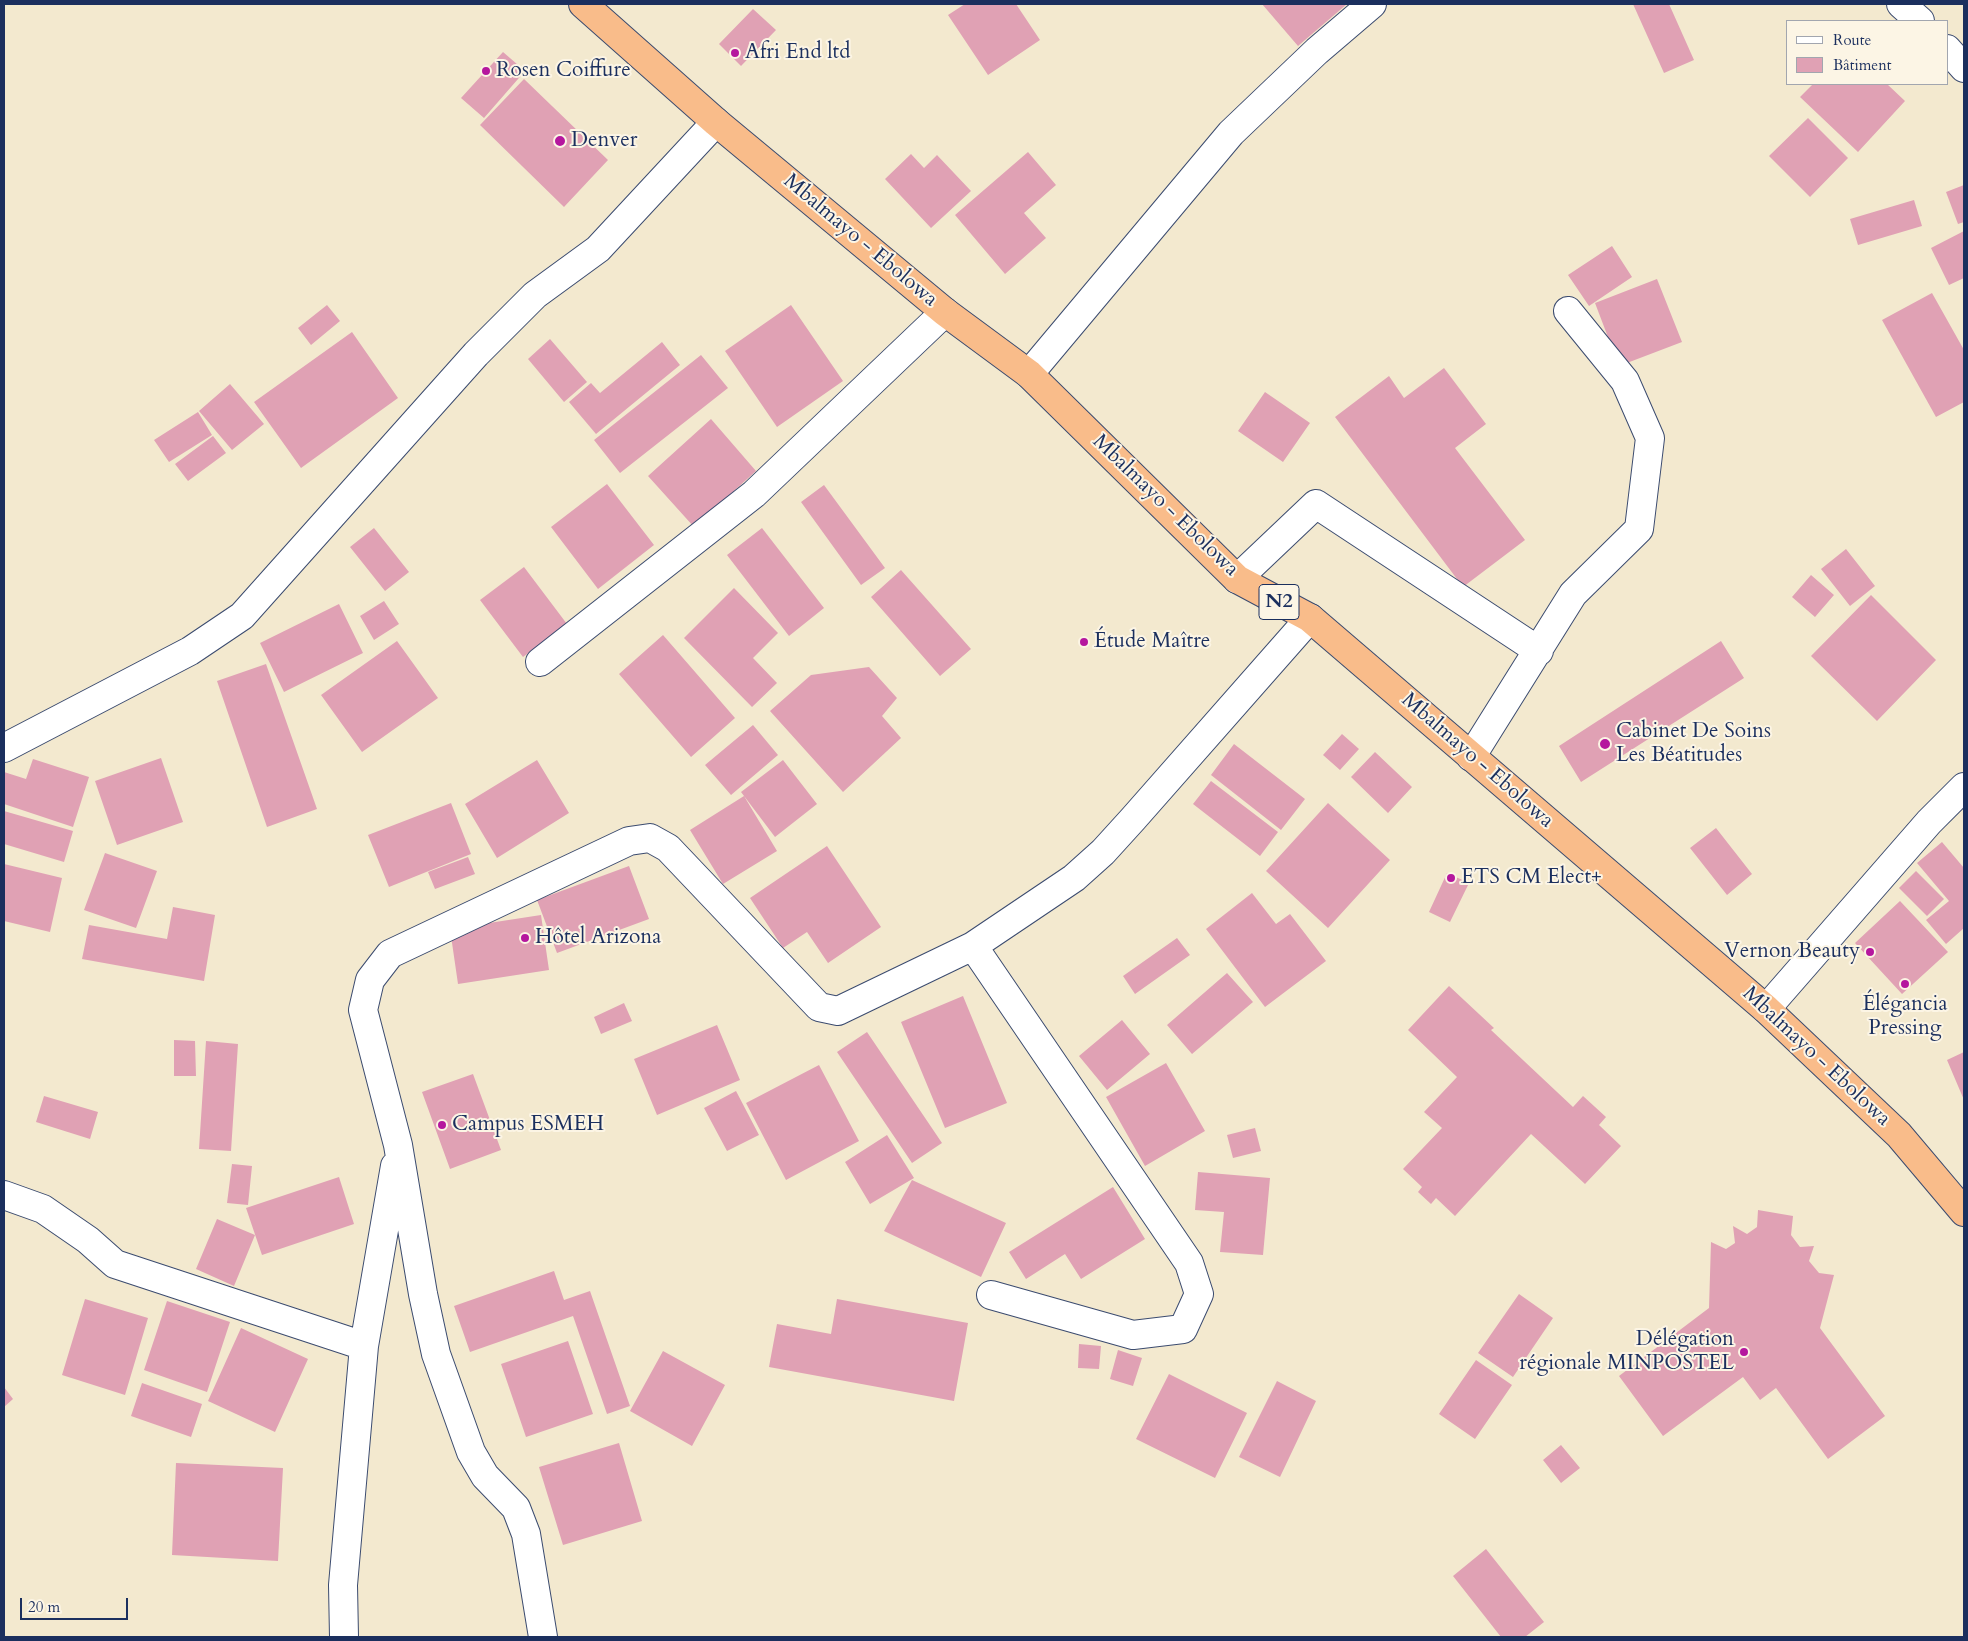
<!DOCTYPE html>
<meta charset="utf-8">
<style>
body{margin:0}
#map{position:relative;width:1968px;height:1641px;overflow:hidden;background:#f3e9cf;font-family:Cardo,serif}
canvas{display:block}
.frame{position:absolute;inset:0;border:5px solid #1b2f5e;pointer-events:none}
.legend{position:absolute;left:1786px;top:20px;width:162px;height:65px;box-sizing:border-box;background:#fcf5e5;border:1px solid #a2a6af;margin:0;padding:6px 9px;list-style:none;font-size:15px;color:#1b2f5e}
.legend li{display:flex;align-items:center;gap:10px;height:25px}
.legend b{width:25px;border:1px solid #a2a6af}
.scale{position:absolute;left:20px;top:1598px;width:108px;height:22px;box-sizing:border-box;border:2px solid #1b2f5e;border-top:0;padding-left:6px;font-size:15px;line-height:18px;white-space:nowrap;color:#1b2f5e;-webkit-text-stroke:4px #fcf5e5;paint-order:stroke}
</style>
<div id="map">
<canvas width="1968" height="1641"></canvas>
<div class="frame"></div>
<ul class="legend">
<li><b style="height:6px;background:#fff"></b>Route</li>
<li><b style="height:14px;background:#e0a1b4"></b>Bâtiment</li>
</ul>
<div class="scale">20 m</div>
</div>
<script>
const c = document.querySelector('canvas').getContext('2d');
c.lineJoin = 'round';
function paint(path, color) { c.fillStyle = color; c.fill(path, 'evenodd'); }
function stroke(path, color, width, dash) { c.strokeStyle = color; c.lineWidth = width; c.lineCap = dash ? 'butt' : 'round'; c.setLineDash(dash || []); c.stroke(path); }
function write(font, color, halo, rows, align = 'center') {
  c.font = font + ' Cardo,serif'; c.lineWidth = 4; c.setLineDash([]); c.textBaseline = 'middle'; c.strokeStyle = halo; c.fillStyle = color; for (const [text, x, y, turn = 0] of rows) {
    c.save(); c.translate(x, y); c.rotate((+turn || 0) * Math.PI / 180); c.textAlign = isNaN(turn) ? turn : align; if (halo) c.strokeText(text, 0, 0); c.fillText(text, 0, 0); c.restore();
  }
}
const building = new Path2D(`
 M965 4H1016L1040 40 988 75 948 15Z
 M1262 4H1347L1298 46Z
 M1633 4H1669L1694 60 1664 73Z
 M753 9 776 30 741 66 719 44Z
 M503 52 525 71 484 118 461 98Z
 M524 79 608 160 564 207 480 125Z
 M1813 84H1887L1905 101 1858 152 1800 97Z
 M1808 118 1848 158 1810 197 1769 156Z
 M1028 152 1056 185 1024 213 1046 238 1005 274 955 215Z
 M911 154 924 168 937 155 971 191 931 228 885 179Z
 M1964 185V222L1958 224 1946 192Z
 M1914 200 1922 226 1858 245 1850 219Z
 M1964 231V278L1949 285 1931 248Z
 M1612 246 1632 277 1589 306 1568 275Z
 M1657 279 1682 342 1619 366 1595 303Z
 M1932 293 1964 350V402L1936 417 1882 320Z
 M327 305 340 321 311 345 298 328Z
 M791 305 843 381 777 427 725 351Z
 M352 332 398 398 301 468 254 402Z
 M550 339 587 382 564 402 528 359Z
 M662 342 680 365 596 434 569 402 591 383 600 393Z
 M701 355 728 388 620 473 594 440Z
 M1444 368 1486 424 1455 448 1525 540 1463 587 1335 417 1389 376 1404 398Z
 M230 384 264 424 232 450 199 411Z
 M1265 392 1310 423 1283 462 1238 431Z
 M198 412 212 435 169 462 154 440Z
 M711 419 756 471 694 527 648 476Z
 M213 436 226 453 188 481 175 464Z
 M607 484 654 545 598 589 551 527Z
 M824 485 885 568 861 585 801 502Z
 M374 528 409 572 385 591 350 547Z
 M762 528 824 608 789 636 727 555Z
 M1846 549 1875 586 1850 606 1821 569Z
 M524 567 567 624 523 657 480 600Z
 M901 570 971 649 940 676 871 597Z
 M1811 575 1834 595 1815 617 1792 597Z
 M734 588 778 633 753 658 777 683 752 707 684 638Z
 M1871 595 1936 660 1877 721 1811 656Z
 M384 601 399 624 374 640 360 616Z
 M339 604 363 653 284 692 260 643Z
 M663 635 735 718 691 757 619 674Z
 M397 641 438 698 362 752 321 695Z
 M1721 641 1744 678 1581 782 1559 746Z
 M266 664 317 809 267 827 217 681Z
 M869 667 897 698 882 716 901 738 843 792 770 711 811 675Z
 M753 725 778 755 731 795 705 765Z
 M1342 734 1359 749 1340 770 1323 755Z
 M1234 744 1305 799 1281 830 1211 775Z
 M1375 752 1412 787 1388 813 1351 777Z
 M161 758 183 822 117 845 95 781Z
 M33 759 89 777 73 827 4 804V772L26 779Z
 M537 760 569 813 497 858 465 804Z
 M783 760 817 804 775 837 741 792Z
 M1211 781 1278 832 1260 856 1193 804Z
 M744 796 777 851 723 884 690 830Z
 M451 803 471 854 389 887 368 835Z
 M1328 803 1390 860 1328 928 1266 871Z
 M4 811 73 831 64 862 4 844Z
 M1716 828 1752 874 1727 895 1690 848Z
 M1942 842 1964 868V928L1946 944 1926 920 1949 901 1917 863Z
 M827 846 881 927 828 963 807 932 783 948 750 898Z
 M105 853 157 871 136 928 84 910Z
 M468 857 475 874 435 889 428 872Z
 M4 864 62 878 50 932 4 921Z
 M629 866 649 919 557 953 537 900Z
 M1916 871 1944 899 1927 916 1899 888Z
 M1447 873 1469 883 1450 922 1429 912Z
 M1252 893 1276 924 1290 914 1326 961 1265 1007 1206 929Z
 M1900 901 1948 952 1902 994 1855 943Z
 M173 907 215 915 204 981 82 959 89 925 167 939Z
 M541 915 549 970 458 984 450 929Z
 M1177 938 1190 955 1135 994 1123 976Z
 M1227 973 1253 1002 1192 1054 1167 1025Z
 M1449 986 1494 1028 1491 1030 1573 1107 1583 1096 1606 1117 1599 1125 1621 1146 1585 1184 1531 1134 1455 1216 1436 1198 1431 1204 1418 1192 1422 1187 1403 1169 1442 1128 1424 1112 1457 1077 1408 1030Z
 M963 996 1007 1103 945 1128 901 1022Z
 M624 1003 632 1021 601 1034 594 1017Z
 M1122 1020 1150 1054 1107 1090 1079 1056Z
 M717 1025 740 1080 657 1115 634 1059Z
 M867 1032 942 1143 912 1163 837 1052Z
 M174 1040 195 1041 196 1076H174Z
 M206 1041 238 1044 231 1151 199 1149Z
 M1964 1052V1100L1947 1060Z
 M1166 1063 1205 1131 1145 1166 1106 1097Z
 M819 1065 859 1141 786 1180 746 1103Z
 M473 1074 501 1150 450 1169 422 1092Z
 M736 1091 759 1135 727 1151 704 1108Z
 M44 1096 98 1112 90 1139 36 1122Z
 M1255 1128 1261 1151 1233 1158 1227 1135Z
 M887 1135 914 1178 870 1204 845 1162Z
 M232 1164 252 1166 248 1205 227 1203Z
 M1198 1172 1270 1178 1263 1255 1220 1252 1224 1212 1195 1210Z
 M339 1177 354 1224 262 1255 246 1208Z
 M912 1180 1006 1223 981 1277 884 1231Z
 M1113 1187 1145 1239 1081 1279 1065 1254 1026 1279 1009 1252Z
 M1758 1210 1793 1216 1791 1235 1800 1247 1814 1246 1809 1261 1819 1273 1834 1275 1820 1328 1885 1416 1828 1459 1776 1388 1760 1400 1743 1377 1663 1436 1619 1376 1709 1308 1711 1242 1726 1249 1735 1243 1733 1226 1747 1234 1757 1227Z
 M217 1219 255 1235 234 1286 196 1269Z
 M554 1271 564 1300 590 1291 630 1406 607 1414 573 1316 470 1352 454 1306Z
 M1519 1294 1553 1318 1513 1377 1478 1353Z
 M85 1299 148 1318 125 1395 62 1375Z
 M837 1299 968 1323 954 1401 769 1367 777 1324 831 1334Z
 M167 1301 230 1322 207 1392 144 1370Z
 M241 1328 308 1359 275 1432 208 1401Z
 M568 1341 593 1414 526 1437 501 1364Z
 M1079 1344 1101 1346 1099 1369 1078 1368Z
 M1118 1350 1142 1358 1133 1386 1110 1379Z
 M663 1351 725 1385 692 1446 630 1411Z
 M1476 1360 1512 1385 1475 1439 1439 1414Z
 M1169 1374 1247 1413 1215 1478 1136 1439Z
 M1277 1381 1316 1401 1280 1477 1239 1457Z
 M142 1383 202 1404 191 1437 131 1416Z
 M4 1387 13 1399 4 1407Z
 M619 1443 642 1521 563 1545 539 1467Z
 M1561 1445 1580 1468 1561 1483 1543 1460Z
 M176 1463 283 1468 278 1561 172 1555Z
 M1486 1549 1544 1622 1525 1637H1501L1453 1576Z`);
const street = new Path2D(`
 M1901 4 1920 21
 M1947 49 1964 68
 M1029 374 1231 133 1317 51 1372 4
 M1237 579 1316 504 1539 651
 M540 662 754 494 945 312
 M4 748 190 651 242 616 476 354 535 295 598 249 716 122
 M1471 757 1573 594 1639 529 1650 438 1625 381 1568 311
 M973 946 1189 1263 1199 1294 1183 1329 1133 1335 991 1295
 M1766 1009 1929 822 1964 787
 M4 1195 43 1209 88 1240 115 1264 364 1346
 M344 1637 343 1585 364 1346 395 1166
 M543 1637 526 1534 516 1508 485 1476 471 1452 436 1354 423 1294 398 1145 363 1010 370 980 390 954 629 841 650 838 668 848 819 1007 838 1011 973 946 1074 878 1103 852 1133 819 1310 618`);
const highway = new Path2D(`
 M583 4 716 122 945 312 1029 374 1237 579 1310 618 1766 1009 1899 1135 1964 1212`);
const markers = [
 [735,53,5,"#b5179e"],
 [486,71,5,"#b5179e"],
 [560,141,6,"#b5179e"],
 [1084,642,5,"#b5179e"],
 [1605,744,6,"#b5179e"],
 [1451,878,5,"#b5179e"],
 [525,938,5,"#b5179e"],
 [1870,952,5,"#b5179e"],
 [1905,984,5,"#b5179e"],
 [442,1125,5,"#b5179e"],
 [1744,1352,5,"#b5179e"]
];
const shields = [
 [1279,602,40]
];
const shieldNames = [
 ["N2",1279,602]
];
const poiNames = [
 ["Afri End ltd",745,53],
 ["Rosen Coiffure",496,71],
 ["Denver",571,141],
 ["Étude Maître",1094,642],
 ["Cabinet De Soins",1616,732],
 ["Les Béatitudes",1616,756],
 ["ETS CM Elect+",1461,878],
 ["Hôtel Arizona",535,938],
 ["Vernon Beauty",1860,952,"right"],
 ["Élégancia",1905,1005,"center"],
 ["Pressing",1905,1029,"center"],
 ["Campus ESMEH",452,1125],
 ["Délégation",1734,1340,"right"],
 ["régionale MINPOSTEL",1734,1364,"right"]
];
const streetNames = [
 ["Mbalmayo - Ebolowa",860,241,40],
 ["Mbalmayo - Ebolowa",1165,506,44],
 ["Mbalmayo - Ebolowa",1477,761,41],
 ["Mbalmayo - Ebolowa",1816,1057,43]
];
paint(building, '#e0a1b4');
stroke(street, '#3b4b6f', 30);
stroke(highway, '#3b4b6f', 30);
stroke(street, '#fff', 28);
stroke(highway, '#f9bc8a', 28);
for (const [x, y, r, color] of markers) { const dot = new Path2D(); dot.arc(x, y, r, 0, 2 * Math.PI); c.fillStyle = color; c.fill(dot); stroke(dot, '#fcf5e5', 2); }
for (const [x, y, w] of shields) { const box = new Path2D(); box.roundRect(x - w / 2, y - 17.5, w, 35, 4); c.fillStyle = '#fcf5e5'; c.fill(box); stroke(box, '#1b2f5e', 1); }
write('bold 20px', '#1b2f5e', null, shieldNames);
write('21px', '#1b2f5e', '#fcf5e5', poiNames, 'left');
write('21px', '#1b2f5e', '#fcf5e5', streetNames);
</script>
